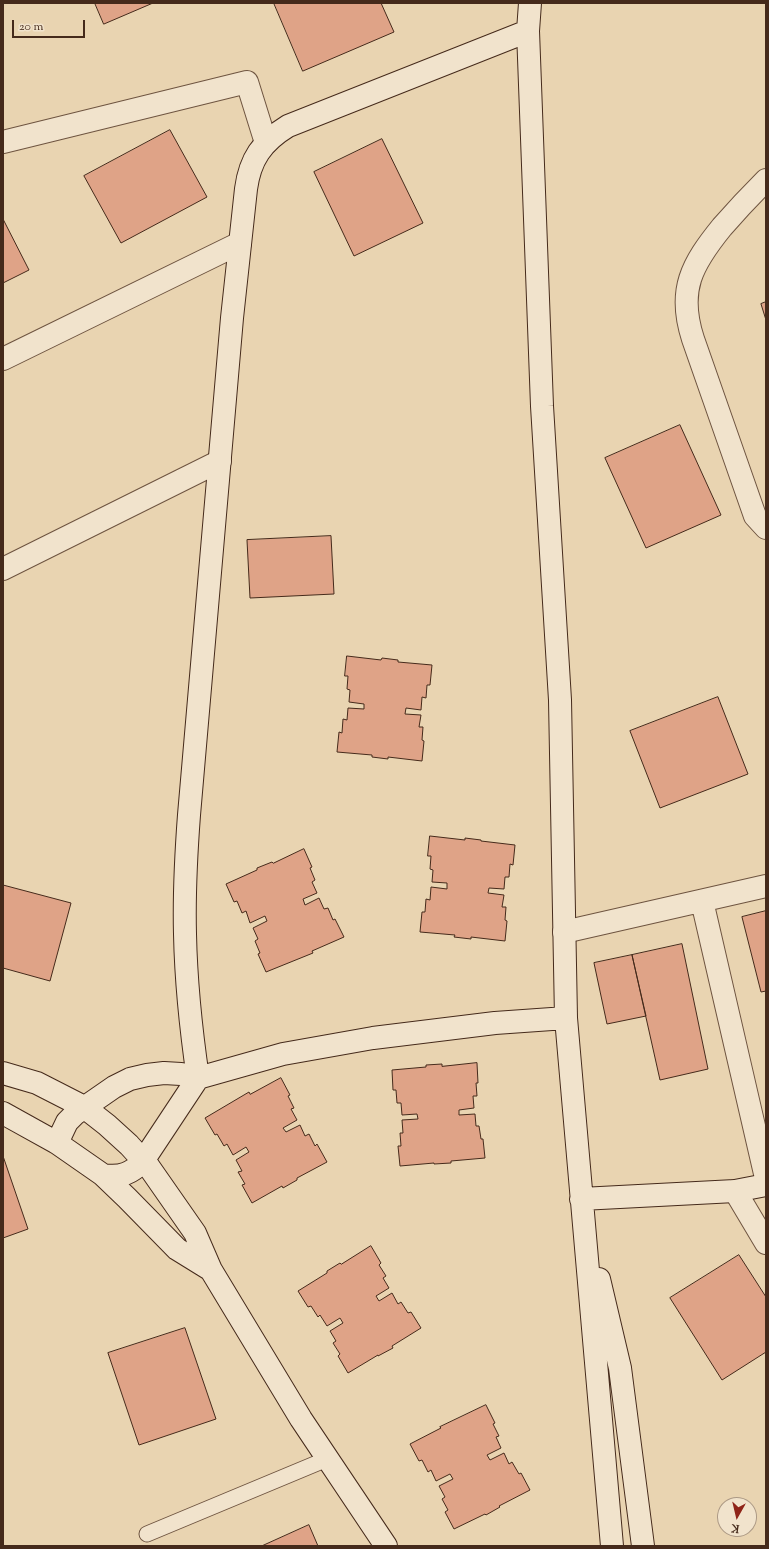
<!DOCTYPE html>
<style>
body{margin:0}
#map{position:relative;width:769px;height:1549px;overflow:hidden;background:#e9d4b1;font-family:"Sorts Mill Goudy",serif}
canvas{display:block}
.frame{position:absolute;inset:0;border:4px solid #452a1b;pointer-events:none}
.north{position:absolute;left:717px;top:1497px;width:40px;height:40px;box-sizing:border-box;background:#f1e3cc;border:1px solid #ac9985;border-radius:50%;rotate:188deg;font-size:11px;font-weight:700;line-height:16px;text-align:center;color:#452a1b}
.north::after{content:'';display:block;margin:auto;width:14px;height:18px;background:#8f2418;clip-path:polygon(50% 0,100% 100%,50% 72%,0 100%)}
.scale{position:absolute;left:12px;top:20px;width:73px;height:18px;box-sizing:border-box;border:2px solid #452a1b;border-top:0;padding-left:5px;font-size:12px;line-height:14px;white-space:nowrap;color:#452a1b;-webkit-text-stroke:3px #f1e3cc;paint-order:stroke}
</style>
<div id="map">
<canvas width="769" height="1549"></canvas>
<div class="frame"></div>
<div class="north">K</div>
<div class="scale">20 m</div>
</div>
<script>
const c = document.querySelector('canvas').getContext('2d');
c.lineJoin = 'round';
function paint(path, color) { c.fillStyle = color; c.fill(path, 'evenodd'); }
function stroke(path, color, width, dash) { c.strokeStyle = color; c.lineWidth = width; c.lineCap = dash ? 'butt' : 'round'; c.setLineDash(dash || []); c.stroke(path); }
const building = new Path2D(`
 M95 3H153L104 24Z
 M274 3H381L394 32 303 71Z
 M170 130 207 197 121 243 84 176Z
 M382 139 423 223 354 256 314 172Z
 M3 219 29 270 3 283Z
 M766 302V320L761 304Z
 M680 425 721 515 646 548 605 458Z
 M331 536 334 594 250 598 247 540Z
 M347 656 381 660 382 658 398 660V662L432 665 430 685H427L426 698 422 697 421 710 406 708 405 714 421 715 419 727H423L422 740 424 741 422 761 388 757V759L372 757V755L337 752 339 732 342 733 343 719 347 720 348 708 364 709V704L349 702 350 690 347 689 348 676H345Z
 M718 697 748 774 660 808 630 731Z
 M430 836 465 840V838L481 840V841L515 845 513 865 510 864 509 877H505L504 889 489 888 488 893 504 895 502 907H506L505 920 507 921 505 941 471 937V939L454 937 455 935 420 932 422 912H425L426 899 430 900 431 887 447 889V883L432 882 433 870 430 869 431 856H428Z
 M304 849 312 867 310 868 315 880 312 882 317 893 303 899 305 905 319 898 324 909 328 908 333 920 335 919 344 937 312 951 313 953 266 972 258 954 260 953 255 941 258 939 253 928 267 921 265 916 250 923 246 911 242 913 237 901 234 902 226 884 257 870V868L272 862 273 863Z
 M3 885 71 903 50 981 3 968Z
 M766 911V991L761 992 742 917Z
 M682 944 708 1069 660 1080 632 955Z
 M632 955 646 1016 607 1024 594 963Z
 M477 1063 478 1083H476L477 1096H473L474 1108 459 1110V1115L475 1114 476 1126H479L481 1139H483L485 1158 451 1161V1163L434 1164V1163L400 1166 398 1146H401L400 1133H403L402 1120 418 1119 417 1114 402 1115 401 1103H397L396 1090H393L392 1070 426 1067V1065L442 1064V1066Z
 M281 1078 290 1095 288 1096 294 1108 291 1109 297 1120 283 1128 286 1132 300 1125 305 1136 309 1134 315 1146 317 1144 327 1162 297 1178V1180L283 1188 282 1186 252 1203 242 1185 245 1184 238 1172 242 1171 236 1160 249 1152 246 1147 233 1155 227 1144 224 1146 217 1134 215 1135 205 1118 249 1092 250 1094Z
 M3 1156 28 1229 3 1238Z
 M371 1246 381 1263 379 1265 386 1276 383 1278 389 1288 376 1296 379 1301 392 1293 398 1304 401 1302 408 1313 411 1312 421 1328 392 1346 393 1348 378 1356V1355L348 1373 338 1356 340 1354 333 1343 336 1341 330 1331 343 1323 340 1318 327 1326 320 1315 318 1317 311 1306 308 1307 298 1291 327 1273V1271L340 1263 341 1264Z
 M739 1255 766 1297V1352L722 1380 670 1298Z
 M185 1328 216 1419 139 1445 108 1353Z
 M486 1405 495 1423 493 1424 499 1436 496 1437 501 1448 487 1455 490 1460 504 1453 509 1464 512 1462 519 1474 521 1473 530 1490 499 1506 500 1507 486 1515 485 1514 454 1529 445 1512 448 1510 442 1499 445 1497 439 1486 453 1479 450 1474 436 1481 431 1470 428 1472 422 1460 419 1461 410 1444 441 1428 440 1427Z
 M309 1525 318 1546H262Z`);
const lane = new Path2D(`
 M147 1534 327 1459`);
const street = new Path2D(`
 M3 142 247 82 266 143
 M766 180C751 195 736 211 722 227 692 264 677 290 693 339L755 516 766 528
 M3 359 240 243
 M3 569 220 461
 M702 901 766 1178
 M564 932 766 886
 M735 1191 766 1243`);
const secondary = new Path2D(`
 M530 3 528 31 542 406 560 700 566 1018 612 1546
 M3 1073 37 1083 84 1107 107 1125 129 1145 149 1167 195 1233 211 1270 301 1419 386 1546
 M3 1113 57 1143 103 1175 127 1198 177 1249 211 1270
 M57 1143 67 1122 75 1114 114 1087 130 1079 147 1075 164 1073 181 1074 198 1078 283 1054 373 1038 495 1023 566 1018
 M103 1175C121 1178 132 1173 143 1161L198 1078C191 1030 186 983 185 934 184 895 186 855 189 815L232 318 246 189C250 159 262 142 288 126L528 31
 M581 1199 735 1191 766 1185
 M599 1279 620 1368 643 1546`);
paint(building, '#dfa387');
stroke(building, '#452a1b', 1);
stroke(lane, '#6e5440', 17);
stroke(street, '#6e5440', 24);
stroke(secondary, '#452a1b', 24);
stroke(lane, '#f1e3cc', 15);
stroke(street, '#f1e3cc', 22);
stroke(secondary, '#f1e3cc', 22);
</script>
